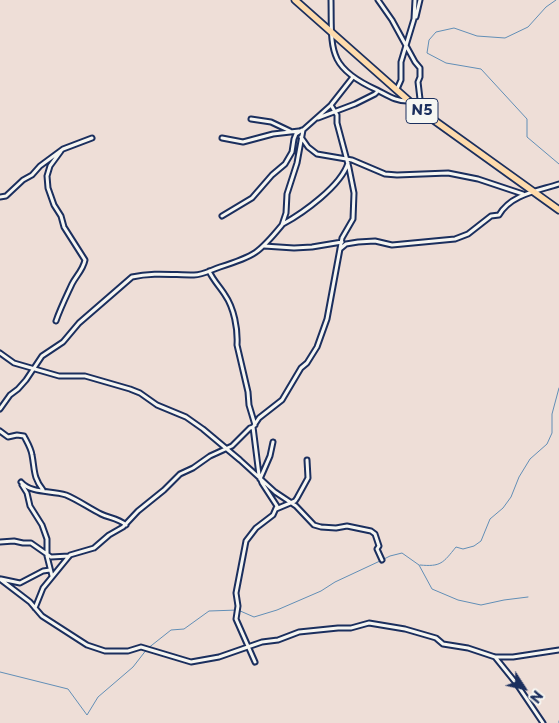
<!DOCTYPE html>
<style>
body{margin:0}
#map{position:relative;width:559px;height:723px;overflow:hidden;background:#eeded7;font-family:"Playpen Sans",sans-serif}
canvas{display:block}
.north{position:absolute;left:499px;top:663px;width:50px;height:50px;-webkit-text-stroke:4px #f6f6f2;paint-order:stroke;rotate:125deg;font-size:14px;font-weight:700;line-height:20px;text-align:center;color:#1b2f5e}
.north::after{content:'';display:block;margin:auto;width:18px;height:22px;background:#1b2f5e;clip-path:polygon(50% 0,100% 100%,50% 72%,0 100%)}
</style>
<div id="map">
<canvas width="559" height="723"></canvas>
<div class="north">N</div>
</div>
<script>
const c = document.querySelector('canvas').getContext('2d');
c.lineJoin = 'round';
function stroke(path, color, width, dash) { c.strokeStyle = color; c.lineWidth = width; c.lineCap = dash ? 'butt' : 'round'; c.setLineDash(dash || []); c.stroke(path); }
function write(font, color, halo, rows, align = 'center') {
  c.font = font + ' "Playpen Sans",sans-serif'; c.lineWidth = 4; c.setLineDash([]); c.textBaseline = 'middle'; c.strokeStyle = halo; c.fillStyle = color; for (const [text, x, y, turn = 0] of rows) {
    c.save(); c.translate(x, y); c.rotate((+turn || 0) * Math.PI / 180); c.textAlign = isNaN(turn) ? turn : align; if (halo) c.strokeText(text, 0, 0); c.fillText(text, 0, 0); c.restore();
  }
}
const stream = new Path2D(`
 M556 0 546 7 528 27 505 38 477 36 454 28 436 32 429 40 427 53 446 63 481 69 527 119V137L559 164
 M384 559 390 556 402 553 419 565 432 589 458 600 481 605 504 600 528 597
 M420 565C441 567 443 563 456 547L463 549 474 546 481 541 490 519 503 508 511 497 519 477 530 459 547 444 552 433V414L559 388
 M0 672 68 689 87 715 98 697 133 667 147 649 171 630 184 629 209 611 238 610 254 617 277 610 321 591 335 582 380 561
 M559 723V721`);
const minor = new Path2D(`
 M331 0C332 49 326 67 377 90 387 95 397 102 409 101
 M378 0 392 20 415 62 420 68V77L418 82 420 99 417 108
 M416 17 420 0
 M397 89 401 80V62L414 19 415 0
 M318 118 355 104 375 94 378 91
 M251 119 271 122 290 131
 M301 137 308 147 317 154 352 160 385 174 397 175 448 173 478 179 523 194
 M222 138 243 142 273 134 299 131
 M0 197 6 196 23 180 32 175 40 166 63 149 92 138
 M222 216 252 198 272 175 285 164 292 152 294 139 296 134 302 130
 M283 224C303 213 341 186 348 163
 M264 246 294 248 312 247 342 242
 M340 249 346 244 358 242 375 241 392 245 455 239 468 234 491 216 499 215C511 194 538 191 559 184
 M209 271C213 280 220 287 225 295 234 308 238 329 237 345L248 392 249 405 255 425
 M56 321C60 309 66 297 72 284 76 276 83 270 85 260L64 227 61 216 54 205 48 188 47 176 50 166 61 151
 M0 353 14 363 59 376H85L130 389 140 393 157 405 186 417 203 429 240 460 275 492 296 506 314 525 321 527 336 528 347 526 371 531 375 534 379 546 377 549 382 560
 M0 409 10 395 18 389 26 380 42 356 63 342 79 323 132 277C153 272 173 275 194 275 203 275 211 270 220 267 255 256 259 253 282 225L286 213 287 194 297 163 303 130 331 105 353 77
 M0 431 8 437 17 435 24 436C27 442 31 448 32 455 35 471 33 477 43 490
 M260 479 270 456 273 442
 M21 482C32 494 51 490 66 495 78 500 89 508 101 514 109 518 118 518 126 525
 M22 485 27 493 30 506 42 525 47 539V556L52 576
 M276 509 295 501 297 498 308 478 307 460
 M0 542 14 541 23 543H31L51 557 69 556
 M0 579 30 602 42 616 87 645 105 651H128L141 647 191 662 219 657 262 642 278 640 299 632 338 628H351L369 623 405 629 436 638 443 644 468 648 495 657H513L559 650
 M1 579 20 583 43 571 50 570
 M35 608 43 588 70 555 94 548 109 535 123 527 138 511 164 490 180 474 193 468 210 456 232 446 250 428 253 427
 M495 657 516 683 543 723
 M255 662 236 619 238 606 236 593 246 541 256 528 273 515 277 506 262 483 259 475 253 427 259 418 282 400 301 368 307 363 317 347 327 319 342 238 353 219 354 193 349 168 337 123V115L331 105`);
const trunk = new Path2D(`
 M295 0 417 108 559 210`);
const shields = [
 [422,111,32]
];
const shieldNames = [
 ["N5",422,111]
];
stroke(stream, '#618eb6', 1);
stroke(minor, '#1b2f5e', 7);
stroke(trunk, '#1b2f5e', 9);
stroke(minor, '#f6f6f2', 3);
stroke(trunk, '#fedbac', 5.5);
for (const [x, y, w] of shields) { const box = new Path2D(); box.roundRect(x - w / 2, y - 12.5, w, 25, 4); c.fillStyle = '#f6f6f2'; c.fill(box); stroke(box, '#1b2f5e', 1); }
write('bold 15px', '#1b2f5e', null, shieldNames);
</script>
